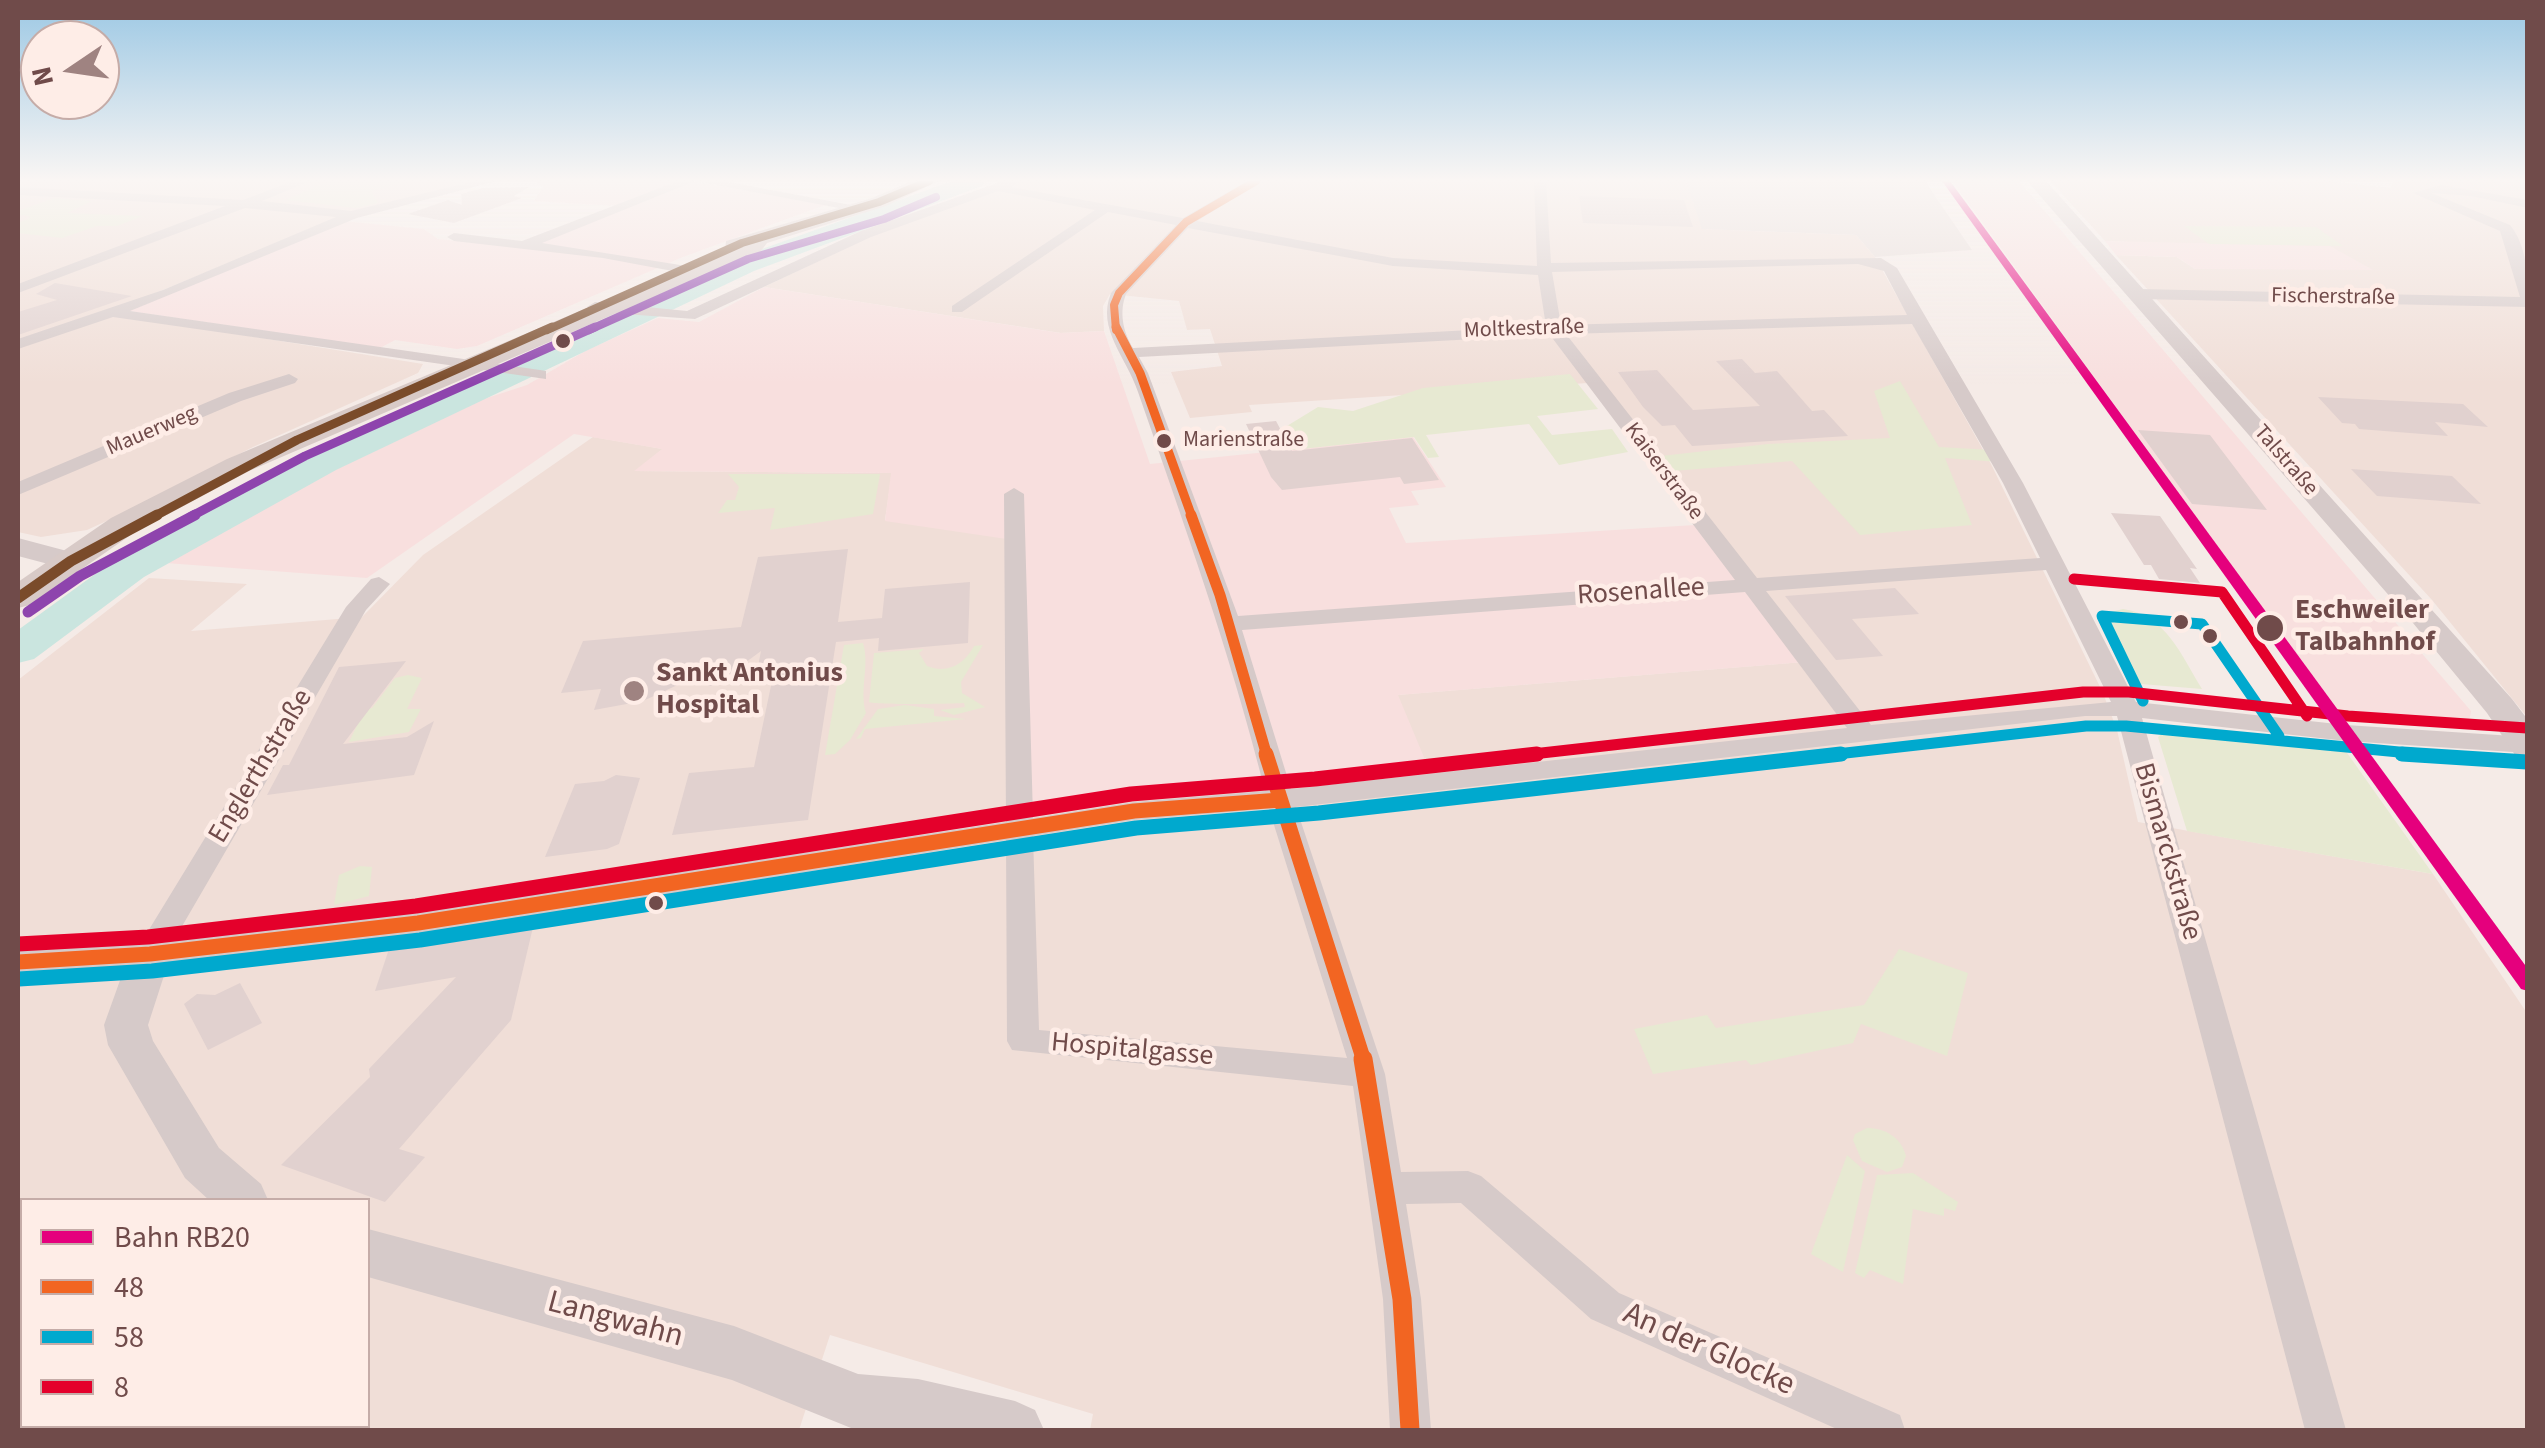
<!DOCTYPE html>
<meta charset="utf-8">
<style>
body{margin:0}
#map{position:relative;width:2545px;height:1448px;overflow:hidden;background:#f5ebe7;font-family:"Source Sans 3",sans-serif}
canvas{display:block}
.frame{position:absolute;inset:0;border:20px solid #704b4a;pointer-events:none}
.legend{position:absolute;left:20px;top:1198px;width:350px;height:230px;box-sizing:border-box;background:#feede7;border:2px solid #c5aca8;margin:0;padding:12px 18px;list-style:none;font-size:30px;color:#704b4a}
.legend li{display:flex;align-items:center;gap:20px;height:50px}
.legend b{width:50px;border:2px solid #c5aca8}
.north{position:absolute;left:20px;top:20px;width:100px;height:100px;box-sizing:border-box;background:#feede7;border:2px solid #c5aca8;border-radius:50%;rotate:257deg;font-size:28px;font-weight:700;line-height:40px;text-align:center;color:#704b4a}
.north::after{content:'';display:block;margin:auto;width:35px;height:45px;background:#9f8381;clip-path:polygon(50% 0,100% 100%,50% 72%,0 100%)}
</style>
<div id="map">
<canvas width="2545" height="1448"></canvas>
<div class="frame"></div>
<ul class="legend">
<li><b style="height:12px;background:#e5007d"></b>Bahn RB20</li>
<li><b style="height:12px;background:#f26522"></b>48</li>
<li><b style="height:12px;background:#00a9ce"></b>58</li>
<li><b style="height:12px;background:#e4002b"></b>8</li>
</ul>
<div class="north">N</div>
</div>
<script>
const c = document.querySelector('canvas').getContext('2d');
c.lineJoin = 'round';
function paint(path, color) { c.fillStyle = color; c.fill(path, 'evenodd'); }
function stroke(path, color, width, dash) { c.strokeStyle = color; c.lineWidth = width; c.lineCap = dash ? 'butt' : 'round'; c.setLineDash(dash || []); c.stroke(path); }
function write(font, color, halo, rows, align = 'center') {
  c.font = font + ' "Source Sans 3",sans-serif'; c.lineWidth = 9; c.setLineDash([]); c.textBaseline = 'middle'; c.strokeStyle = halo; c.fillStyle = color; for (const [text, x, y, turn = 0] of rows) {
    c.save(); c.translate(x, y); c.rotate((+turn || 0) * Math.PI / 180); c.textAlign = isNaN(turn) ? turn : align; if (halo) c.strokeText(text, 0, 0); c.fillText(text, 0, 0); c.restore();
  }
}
const residential = new Path2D(`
 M18 181H486L355 211 107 313 423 364 418 373 253 447 113 518 87 530 41 537 18 532Z
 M1021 181H1686L1703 229 1856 235 1875 257 1991 464 2103 693 2117 730 2138 822 2433 874 2527 1013V1430H1090L1093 1414 830 1335 799 1430H18V680L149 578 247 584 191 631 362 617 423 555 593 437 663 449 636 471 892 473 885 520 1020 540 1030 813 1129 797 1326 785 1430 774 1397 695 1803 662 1588 383 1249 405 1252 412 1190 418 1171 372 1222 366 1210 329 1187 330 1179 301 1110 294 1103 306 1104 331 1061 333 764 287 875 234ZM22 1200H368V1426H22Z
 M2050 181H2327L2390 188 2394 181H2527V717L2432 600 2116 255 2177 257 2195 269 2371 268 2175 244 2105 241Z`);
const commercial = new Path2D(`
 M535 181H691L828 204 683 257 477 346 457 349 395 340 380 348 129 311 344 221 424 229 438 239 529 248 616 206 534 201 543 187Z
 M1952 181H2019L2471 711 2469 722 2452 727 2343 719Z
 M2105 241 2330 246 2373 270 2195 269 2177 257 2116 255Z
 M764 287 1060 333 1104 331 1150 464 1413 437 1446 487 1411 491 1419 505 1389 508 1406 543 1695 525 1804 662 1398 695 1431 774 1326 785 1129 797 1030 813 1020 541 885 521 891 473 634 471 662 449 574 434 367 578 166 563 246 510 484 399 527 385 587 350 658 318 699 322Z`);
const industrial = new Path2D(`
 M1686 181H1925L1972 250 1875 257 1856 235 1702 229Z`);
const green = new Path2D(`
 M328 181H400L401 183 371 191 378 203 356 208 286 200Z
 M54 198 92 201 67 213 143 216 117 226H97L62 238 18 233V223L31 217 18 214V211Z
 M2184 226 2316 227 2343 246 2209 244Z
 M1570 374 1598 409 1537 416 1552 435 1612 429 1628 452 1559 465 1529 424 1426 435 1439 457 1428 458 1414 437 1264 453 1258 440 1285 437 1282 429 1318 407 1353 411 1423 388Z
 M1900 381 1939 447 1992 450 1999 462 1945 458 1972 525 1860 535 1792 461 1662 472 1652 457 1768 444 1890 438 1874 391Z
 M728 474H880L873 514 770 530 775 508 718 513 727 500H735L739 487Z
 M101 570 116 571 18 646V631Z
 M2123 609C2166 615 2181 655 2202 689L2141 684 2104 619 2107 613Z
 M863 643C870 665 859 690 866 713L850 740 835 754 825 755 844 645Z
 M983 645 961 682 962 693 985 707 954 715 940 710 965 707 964 703C951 704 875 705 869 702L874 653 924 649 919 653 927 666C947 674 964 665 974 646Z
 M408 675 422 678 407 709H421L409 732 349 742 365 709 372 708 395 678Z
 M905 705 934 709V716L966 719 865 729 861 738 856 739 878 709Z
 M2164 732 2345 750 2433 874 2187 831 2158 737Z
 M360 866 372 867 369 896 334 905 339 875Z
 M1899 949 1968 973 1947 1056 1861 1024 1853 1043 1751 1065 1746 1060 1653 1074 1634 1029 1707 1015 1716 1028 1864 1005Z
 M1867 1128C1885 1128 1901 1137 1906 1156L1902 1167 1887 1172 1862 1161 1853 1140 1855 1134Z
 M1847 1155 1865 1171 1843 1272 1811 1254Z
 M1913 1173 1958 1202 1955 1211 1944 1208V1216L1913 1209 1903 1284 1870 1270 1864 1278 1855 1273 1877 1175Z`);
const river = new Path2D(`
 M952 181H986L982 186 754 271 336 470 144 577 34 659 18 663V630L116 559 310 454 734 259Z`);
const building = new Path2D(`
 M529 187 514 196 522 198 454 223 408 214 448 200 462 205 461 194 483 188Z
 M1579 196 1684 200 1693 227 1583 223Z
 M55 283 132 296 18 335V312L57 300 36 294Z
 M1742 359 1755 373 1777 371 1812 411 1824 410 1848 436 1692 446 1675 425 1662 426 1643 407 1618 372 1657 370 1693 410 1760 406 1716 361Z
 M2318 397 2463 404 2488 427 2435 422 2448 436 2359 429 2355 424 2342 423Z
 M1276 421 1292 451 1412 438 1439 480 1404 484 1400 477 1282 490 1271 477 1246 424Z
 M2138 430 2210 435 2267 510 2192 504Z
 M2351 469 2452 476 2481 504 2377 496Z
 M2111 513 2160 516 2197 569 2190 568 2200 583 2159 579 2151 565H2144Z
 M848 549 838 622 882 618 885 589 970 582 968 643 878 651 879 638 836 642 808 820 672 835 689 773 754 767 772 681 755 682 761 651 715 685 709 686 703 680 684 682 643 701 594 710 601 689 561 693 583 641 741 627 758 557Z
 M1895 588 1919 614 1852 619 1883 656 1836 660 1785 596Z
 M406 661 343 744 407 737 434 721 414 775 267 795 283 765H289L339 667Z
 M616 775 640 778 619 844 607 849 545 857 575 784 604 781Z
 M534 923 511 1020 399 1149 425 1157 385 1202 281 1165 370 1077 369 1069 456 977 375 991 390 946Z
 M240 983 262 1023 208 1050 184 1004 197 994 215 995Z`);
const street = new Path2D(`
 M293 181H310L262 201 351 211 475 181H496L357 218 130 311 540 370 546 371V379L113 317 18 349V339L163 290 336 217 245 208 18 293V284L225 206 18 195V187L243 200Z
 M678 181H723L862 207 855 211 695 181 542 243 699 268V274L694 275 603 258 454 241 447 237 454 233 522 241Z
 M1003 181H1021L1011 187 1183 218 1247 181H1262L1197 221 1393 258 1537 266 1534 181H1546L1551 263 1881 258 1897 268 2023 483 2136 702 2346 725 2528 737V753L2346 741 2142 718 2346 1430H2305L2117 716H2085L1296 807 1385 1074 1401 1172 1468 1171 1481 1176 1619 1293 1900 1415 1905 1430H1839L1591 1319 1461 1203 1406 1204 1421 1299 1431 1430H1390L1383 1299 1353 1086 1012 1050 1007 1041 1006 840 418 934 150 965 139 962 135 954 139 946 346 607 371 579 379 577 390 584 366 610 174 940 418 912 1006 822 1004 494 1014 488 1024 494 1033 818 1134 802 1265 791C1231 655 1184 524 1138 392 1127 358 1096 329 1111 293L1176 225 1108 212 962 312H952V306L1095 210 998 191 871 237 695 319 595 312 587 307 595 302 687 311 861 231ZM1188 228 1393 266 1538 275 1546 326 1133 348C1123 332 1119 312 1126 294ZM1858 264 1884 271 1907 315 1561 325 1552 272ZM1912 324 2003 483 2040 558 1757 578 1566 334ZM1550 335 1735 580 1238 616 1148 373 1139 357ZM2046 570 2111 702 1871 725 1766 591ZM1745 592 1847 728 1291 789 1242 630ZM1269 809 1347 1058 1039 1030 1033 836 1134 820Z
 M2441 185 2528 200V208L2471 196 2431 193 2510 225C2528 247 2528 279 2528 307L2138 299 2130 294 2138 289 2520 297 2500 231 2413 193Z
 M289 374 298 379 295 383 241 401 18 495V482L229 393Z`);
const secondary = new Path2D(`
 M2027 181H2046L2512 699 2528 720V758L2515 755 2487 713 2413 623Z
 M18 538 82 555 86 561 82 567 71 570 18 556Z
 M150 938 165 943 171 954 148 1025 153 1041 219 1148 261 1184 268 1200H209L185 1178 108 1045 104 1025 123 972 18 978V946Z
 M368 1229 734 1326 858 1374 918 1379 1015 1401 1035 1410 1044 1430H856L732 1380 368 1277Z`);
const primary = new Path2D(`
 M912 181H939L886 206 767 243 761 251 249 471 135 532 30 605 18 608V582L111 518 227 459 725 250 726 241 872 198Z`);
const bus1Far4 = new Path2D(`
 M1116 330 1114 305 1119 293 1186 222 1256 181`);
const bus1Far3 = new Path2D(`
 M1116 327 1140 373 1192 517`);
const bus1Far2 = new Path2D(`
 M1191 515 1220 595 1267 756`);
const bus1Far1 = new Path2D(`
 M1266 754 1364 1061
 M18 962 150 954 418 923 1134 811 1280 800`);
const bus1 = new Path2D(`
 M1363 1059 1402 1299 1410 1430`);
const bus2Far1 = new Path2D(`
 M2143 701 2102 616 2202 624 2279 736
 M1819 756 2086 726H2126L2441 756`);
const bus2 = new Path2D(`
 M2402 754 2527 762
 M19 979 152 971 420 940 1136 828 1319 813 1841 754`);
const bus3Far1 = new Path2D(`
 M2074 579 2222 592 2307 716
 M1515 756 2083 692H2129L2348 716 2527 728`);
const bus3 = new Path2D(`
 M18 944 148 937 416 906 1131 794 1315 779 1537 754`);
const bus4Far2 = new Path2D(`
 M547 330 742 243 879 202 929 181`);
const bus4Far1 = new Path2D(`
 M153 517 297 440 552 327`);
const bus4 = new Path2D(`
 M18 598 71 561 157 515`);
const bus5Far2 = new Path2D(`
 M589 330 748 259 884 219 936 197`);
const bus5Far1 = new Path2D(`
 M190 517 305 456 595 327`);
const bus5 = new Path2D(`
 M28 612 80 576 195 515`);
const rail1 = new Path2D(`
 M1942 181H1950L2528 969V991L2521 989Z`);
const markers = [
 [563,341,9,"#704b4a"],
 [1164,441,9,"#704b4a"],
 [2181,622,9,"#704b4a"],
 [2270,628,15,"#704b4a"],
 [2210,636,9,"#704b4a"],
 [634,691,12,"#9f8381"],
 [656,903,9,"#704b4a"]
];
const farStreetnames = [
 ["Fischerstraße",2333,298,1],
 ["Moltkestraße",1524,330,-2],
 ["Mauerweg",152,432,-23],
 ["Talstraße",2285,461,49],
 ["Kaiserstraße",1663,472,53]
];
const farBusnames = [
 ["Marienstraße",1183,441]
];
const streetNames = [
 ["Rosenallee",1641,593,-4],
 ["Englerthstraße",262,767,-59],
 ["Bismarckstraße",2166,852,74],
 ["Hospitalgasse",1132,1051,5]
];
const stopNames = [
 ["Eschweiler",2295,612],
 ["Talbahnhof",2295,644]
];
const poiNames = [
 ["Sankt Antonius",656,675],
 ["Hospital",656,707]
];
const nearStreetnames = [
 ["Langwahn",615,1321,15],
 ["An der Glocke",1708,1351,24]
];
paint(residential, '#f0ded7');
paint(commercial, '#f8dfde');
paint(industrial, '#e6dbd8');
paint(green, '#e7e9d2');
paint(river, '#cae5df');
paint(building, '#e1d1cf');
paint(street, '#d6cac9');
paint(secondary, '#d6cac9');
paint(primary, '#d8cac7');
stroke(bus1Far4, '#f26522', 8);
stroke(bus1Far3, '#f26522', 9);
stroke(bus1Far2, '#f26522', 11);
stroke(bus1Far1, '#f26522', 15);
stroke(bus1, '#f26522', 19);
stroke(bus2Far1, '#00a9ce', 11);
stroke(bus2, '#00a9ce', 15);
stroke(bus3Far1, '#e4002b', 11);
stroke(bus3, '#e4002b', 15);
stroke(bus4Far2, '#7a4b2a', 8);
stroke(bus4Far1, '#7a4b2a', 9);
stroke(bus4, '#7a4b2a', 11);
stroke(bus5Far2, '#8e44ad', 8);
stroke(bus5Far1, '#8e44ad', 9);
stroke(bus5, '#8e44ad', 11);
paint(rail1, '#e5007d');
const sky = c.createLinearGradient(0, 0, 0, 384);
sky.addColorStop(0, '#9cc8e4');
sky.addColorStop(0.47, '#faf6f4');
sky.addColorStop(1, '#faf6f400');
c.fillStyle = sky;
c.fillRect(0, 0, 2545, 384);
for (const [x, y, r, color] of markers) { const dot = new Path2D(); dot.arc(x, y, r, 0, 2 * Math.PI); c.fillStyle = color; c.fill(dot); stroke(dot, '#feede7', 4); }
write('22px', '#704b4a', '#feede7', farStreetnames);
write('22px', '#704b4a', '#feede7', farBusnames, 'left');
write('28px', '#704b4a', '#feede7', streetNames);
write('bold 28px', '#704b4a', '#feede7', stopNames, 'left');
write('bold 28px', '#704b4a', '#feede7', poiNames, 'left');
write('32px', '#704b4a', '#feede7', nearStreetnames);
</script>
